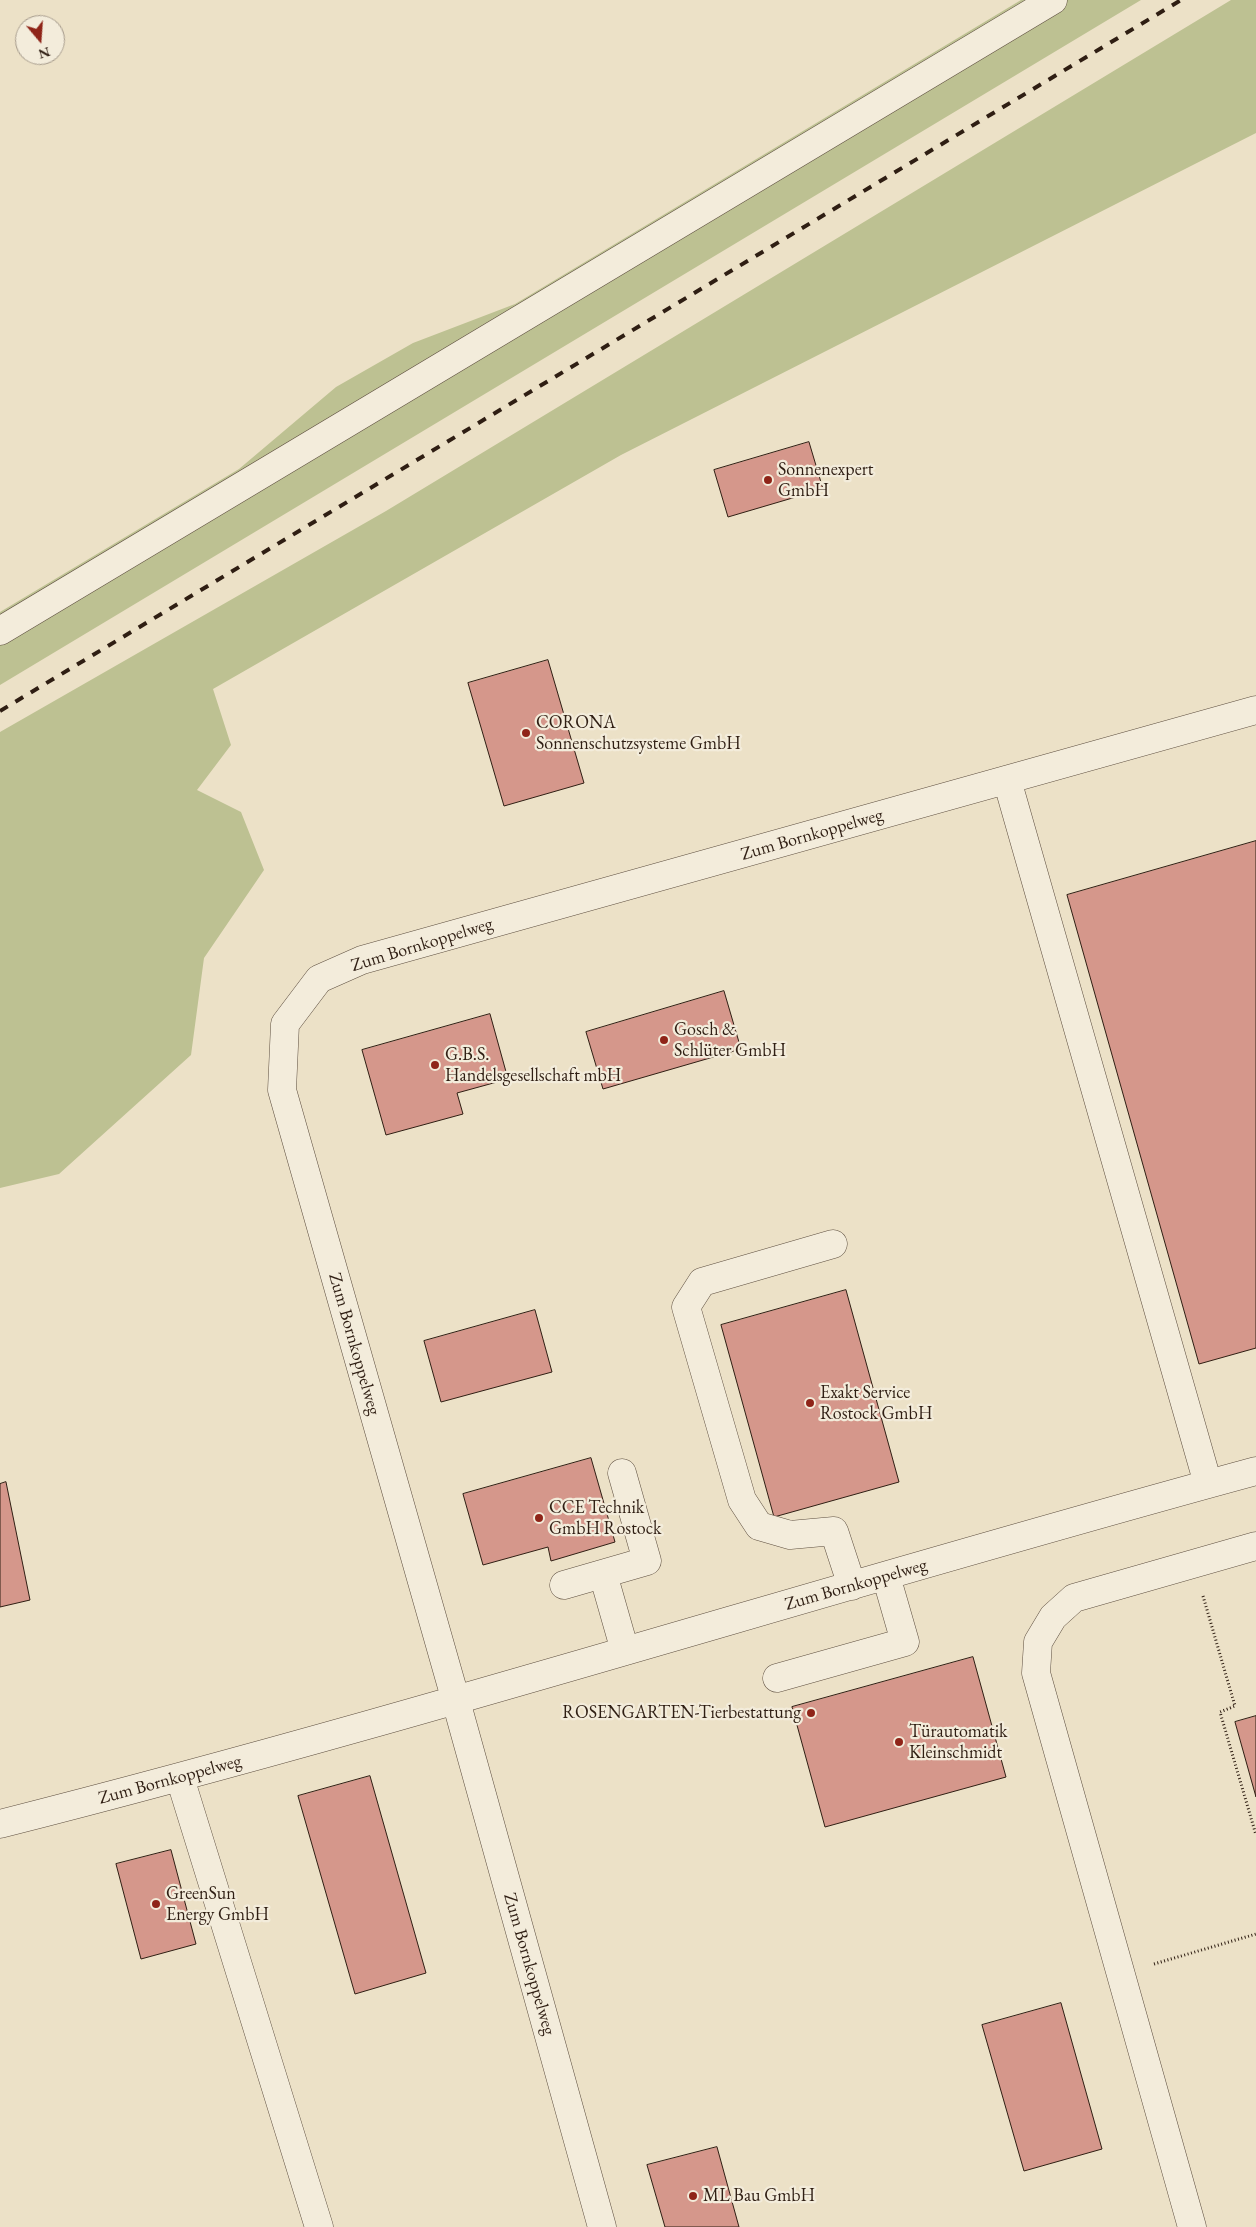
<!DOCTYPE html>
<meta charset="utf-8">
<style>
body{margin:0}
#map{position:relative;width:1256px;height:2227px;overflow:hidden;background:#ece1c7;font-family:"EB Garamond",serif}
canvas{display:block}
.north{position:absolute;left:15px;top:15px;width:50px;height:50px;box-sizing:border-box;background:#f3ecdb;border:1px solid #a59a8b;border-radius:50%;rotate:162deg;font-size:14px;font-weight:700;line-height:20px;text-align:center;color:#2f1e13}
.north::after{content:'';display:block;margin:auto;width:18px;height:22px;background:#8f2418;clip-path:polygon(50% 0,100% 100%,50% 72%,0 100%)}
</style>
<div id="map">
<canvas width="1256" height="2227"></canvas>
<div class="north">N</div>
</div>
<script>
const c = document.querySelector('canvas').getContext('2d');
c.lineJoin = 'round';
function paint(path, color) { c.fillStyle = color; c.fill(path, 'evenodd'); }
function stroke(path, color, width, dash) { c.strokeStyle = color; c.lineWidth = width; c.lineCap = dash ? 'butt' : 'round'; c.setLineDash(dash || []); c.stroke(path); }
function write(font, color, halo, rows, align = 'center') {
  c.font = font + ' "EB Garamond",serif'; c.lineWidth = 4.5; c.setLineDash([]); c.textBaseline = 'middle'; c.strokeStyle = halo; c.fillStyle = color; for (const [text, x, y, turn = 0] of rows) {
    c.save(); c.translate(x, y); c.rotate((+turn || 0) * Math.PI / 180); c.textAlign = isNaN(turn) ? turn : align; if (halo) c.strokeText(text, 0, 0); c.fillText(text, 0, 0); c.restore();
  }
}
const green = new Path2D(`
 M1021 0H1141L0 685V612L239 469 336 387 413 343 515 304Z
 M1231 0H1256V133L621 455 213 689 231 745 197 790 241 812 264 870 204 958 191 1055 59 1174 0 1188V732L386 511Z`);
const building = new Path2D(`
 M809 442 823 489 728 517 714 470Z
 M548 660 584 783 504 806 468 683Z
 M1256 841V1348L1199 1364 1067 895Z
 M724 991 741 1049 603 1089 586 1032Z
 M490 1014 508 1079 457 1093 463 1114 386 1135 362 1050Z
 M846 1290 899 1482 774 1517 721 1325Z
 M535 1310 552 1372 441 1402 424 1341Z
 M591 1458 615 1542 551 1561 548 1547 483 1565 463 1494Z
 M6 1482 30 1600 0 1607V1484Z
 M973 1657 1006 1777 825 1827 792 1707Z
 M1256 1716V1797L1235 1722Z
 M370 1776 426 1973 355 1994 298 1796Z
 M171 1850 196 1944 141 1959 116 1864Z
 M1061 2003 1102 2149 1024 2171 982 2025Z
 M717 2147 739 2227H665L647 2165Z`);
const path = new Path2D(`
 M1203 1596 1235 1706 1220 1712 1256 1835
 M1154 1964 1256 1934`);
const minor = new Path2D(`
 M0 631 1053 0
 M1007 780 1208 1484
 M833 1244 702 1282 686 1307 742 1500 759 1526 790 1535 834 1531 852 1586
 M603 1574 625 1651
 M564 1585 647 1561 622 1473
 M777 1678 905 1642 886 1576
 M180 1778 319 2227
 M0 1824C422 1717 836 1585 1256 1471
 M602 2227 456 1701 282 1090 285 1024 319 979 362 960 1256 710
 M1192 2227 1036 1673 1038 1642 1053 1617 1074 1598 1256 1546`);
const rail = new Path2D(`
 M0 711 1181 0`);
const markers = [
 [768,480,5,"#8f2418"],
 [526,733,5,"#8f2418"],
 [664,1040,5,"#8f2418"],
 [435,1065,5,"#8f2418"],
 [810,1403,5,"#8f2418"],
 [539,1518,5,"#8f2418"],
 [811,1713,5,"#8f2418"],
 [899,1742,5,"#8f2418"],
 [156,1904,5,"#8f2418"],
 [693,2196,5,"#8f2418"]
];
const poiNames = [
 ["Sonnenexpert",778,470],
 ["GmbH",778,491],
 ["CORONA",536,723],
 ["Sonnenschutzsysteme GmbH",536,744],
 ["Gosch &",674,1030],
 ["Schlüter GmbH",674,1051],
 ["G.B.S.",445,1055],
 ["Handelsgesellschaft mbH",445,1076],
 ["Exakt Service",820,1393],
 ["Rostock GmbH",820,1414],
 ["CCE Technik",549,1508],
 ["GmbH Rostock",549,1529],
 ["ROSENGARTEN-Tierbestattung",801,1713,"right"],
 ["Türautomatik",909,1732],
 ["Kleinschmidt",909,1753],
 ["GreenSun",166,1894],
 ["Energy GmbH",166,1915],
 ["ML Bau GmbH",703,2196]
];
const streetNames = [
 ["Zum Bornkoppelweg",812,835,-16],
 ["Zum Bornkoppelweg",422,945,-17],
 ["Zum Bornkoppelweg",354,1344,74],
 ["Zum Bornkoppelweg",856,1585,-16],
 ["Zum Bornkoppelweg",170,1780,-15],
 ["Zum Bornkoppelweg",529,1964,74]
];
paint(green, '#bdc192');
paint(building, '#d5978b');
stroke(building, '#2f1e13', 1);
stroke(minor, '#5e4f40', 29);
stroke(path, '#2f1e13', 3, [1, 2.5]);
stroke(minor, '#f3ecdb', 28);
stroke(rail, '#2f1e13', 4, [9, 9]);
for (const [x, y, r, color] of markers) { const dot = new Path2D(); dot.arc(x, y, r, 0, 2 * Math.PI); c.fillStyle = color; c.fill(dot); stroke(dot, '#f3ecdb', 2); }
write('18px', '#2f1e13', '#f3ecdb', poiNames, 'left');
write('18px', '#2f1e13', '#f3ecdb', streetNames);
</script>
